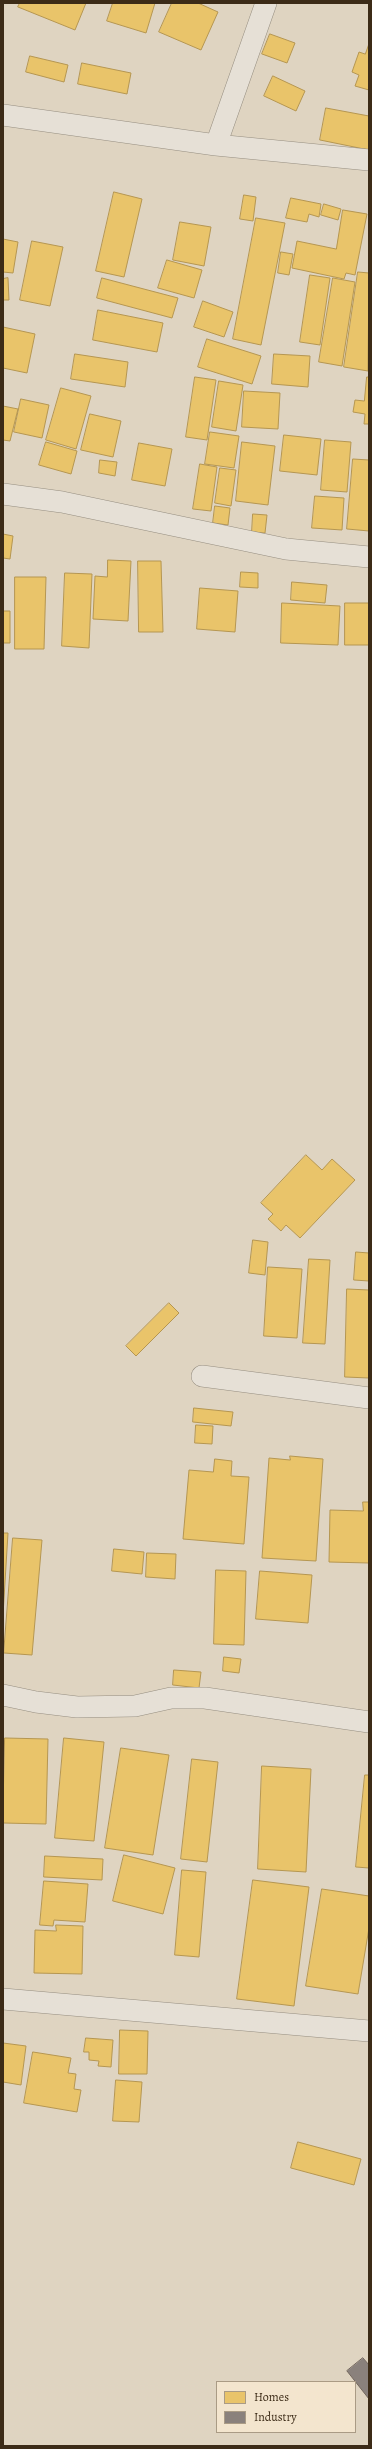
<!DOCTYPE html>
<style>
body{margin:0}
#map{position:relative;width:372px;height:2449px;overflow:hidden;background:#dfd4c1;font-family:Alegreya,serif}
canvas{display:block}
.frame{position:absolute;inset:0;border:4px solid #3c2b17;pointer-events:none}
.legend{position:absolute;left:216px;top:2381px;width:140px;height:52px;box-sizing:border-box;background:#f3e5ce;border:1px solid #aa9b85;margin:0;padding:5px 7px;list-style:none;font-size:12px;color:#3c2b17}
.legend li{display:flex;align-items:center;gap:8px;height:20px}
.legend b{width:20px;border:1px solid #aa9b85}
</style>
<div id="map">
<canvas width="372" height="2449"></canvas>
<div class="frame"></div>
<ul class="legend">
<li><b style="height:11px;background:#e9c46a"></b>Homes</li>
<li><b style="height:11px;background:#8a817c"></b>Industry</li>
</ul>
</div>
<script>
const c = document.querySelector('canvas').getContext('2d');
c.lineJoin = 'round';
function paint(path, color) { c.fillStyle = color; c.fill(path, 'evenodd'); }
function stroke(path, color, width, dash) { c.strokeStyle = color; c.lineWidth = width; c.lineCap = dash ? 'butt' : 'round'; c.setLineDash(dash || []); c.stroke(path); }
const homes = new Path2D(`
 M20 3H86L75 30 18 7Z
 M113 3H155L146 33 107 21Z
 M172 3H198L218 12 201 50 159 32Z
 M270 34 295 43 287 63 262 54Z
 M369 44V90L355 86 359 75 352 72 359 52 365 54Z
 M30 56 68 65 64 82 26 72Z
 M82 63 131 73 127 94 78 84Z
 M273 76 305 91 296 111 264 96Z
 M326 108 369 116V150L320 140Z
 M114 192 142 199 124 277 96 271Z
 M244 195 256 197 253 221 240 219Z
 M291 198 321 204 319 217 309 214 307 222 286 218Z
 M324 204 341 209 338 220 321 215Z
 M343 210 367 214 355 275 346 273 344 279 292 268 297 241 336 249Z
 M256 218 285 223 261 345 233 339Z
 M180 222 211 227 204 266 173 260Z
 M3 239 18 242 13 273 3 272Z
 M32 241 63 247 50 306 20 300Z
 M281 252 293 254 289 275 278 273Z
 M167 260 202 270 194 298 158 288Z
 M358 272 369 273 368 371 344 367Z
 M310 275 330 278 320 345 300 342Z
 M8 278 9 300H3V279Z
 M102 278 178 298 172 318 97 298Z
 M333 278 355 282 342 366 319 362Z
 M203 301 233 312 224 337 194 327Z
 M98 310 163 323 157 352 93 340Z
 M3 327 35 334 27 373 3 368Z
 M207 339 261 356 252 384 198 367Z
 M75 354 128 362 125 387 71 379Z
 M274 354 310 356 308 387 272 384Z
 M195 377 216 380 207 440 186 437Z
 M367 377H369V424H364L365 414 353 412 355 400 364 401Z
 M219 381 243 385 236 431 212 427Z
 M61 388 91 396 76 449 46 440Z
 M244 391 280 393 278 429 242 427Z
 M21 399 49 405 42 438 14 432Z
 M3 406 18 409 10 441 3 440Z
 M90 414 121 421 113 457 81 450Z
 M210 432 239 436 234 468 205 464Z
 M284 435 321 439 317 475 280 471Z
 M325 440 351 442 347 492 321 490Z
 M46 442 77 451 71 474 39 465Z
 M242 442 275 446 268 505 236 501Z
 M139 443 172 449 165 486 132 480Z
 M353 459 369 460V531L347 529Z
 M100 460 117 462 115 476 99 473Z
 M200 464 217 467 211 511 193 509Z
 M220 468 236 470 231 506 215 503Z
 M315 496 344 498 342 530 312 528Z
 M215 506 230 508 228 525 213 523Z
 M253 514 267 515 265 533 252 532Z
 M3 534 13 536 10 559 3 558Z
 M108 560 131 561 128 621 93 619 95 576 107 577Z
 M138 561H161L163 632H139Z
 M241 572 258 573V588L240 587Z
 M65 573 92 574 89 648 62 646Z
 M15 577H46L44 649H15Z
 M292 582 327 585 325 603 291 600Z
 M200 588 238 591 235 632 197 629Z
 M282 603 340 606 338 645 281 643Z
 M345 603H369V645H345Z
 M3 611H10V643H3Z
 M306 1155 322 1170 332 1159 355 1180 300 1238 286 1225 281 1231 268 1219 273 1214 261 1203Z
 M253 1240 268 1242 265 1275 249 1273Z
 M356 1252 369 1253V1281L354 1280Z
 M309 1259 330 1260 325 1344 303 1343Z
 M268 1267 302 1269 297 1338 264 1336Z
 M347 1289 369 1290V1378L345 1377Z
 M169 1303 179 1313 136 1356 126 1346Z
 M194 1408 233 1412 231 1426 193 1422Z
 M196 1425 213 1426 212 1444 195 1443Z
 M290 1456 323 1459 316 1561 262 1558 269 1458 290 1460Z
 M215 1459 232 1461 231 1476 249 1477 244 1544 183 1539 189 1470 213 1472Z
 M363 1502H369V1563L329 1562 330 1510 363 1511Z
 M3 1533H8L3 1615Z
 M13 1538 42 1540 32 1655 4 1653Z
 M114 1549 144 1552 142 1574 112 1571Z
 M147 1553 176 1554 175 1579 146 1577Z
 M216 1570 246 1571 244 1645 214 1644Z
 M260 1571 312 1575 308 1623 256 1619Z
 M224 1657 241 1659 239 1673 223 1671Z
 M174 1670 201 1672 199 1688 173 1685Z
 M5 1738 48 1739 46 1824 3 1823Z
 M64 1738 104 1742 94 1841 55 1838Z
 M121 1748 169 1755 153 1855 105 1848Z
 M192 1759 218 1762 207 1862 181 1859Z
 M262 1766 311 1769 306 1872 258 1869Z
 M365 1775H369V1868L356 1867Z
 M124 1855 175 1868 163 1914 113 1901Z
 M45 1856 103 1859 102 1880 44 1877Z
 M182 1870 206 1872 199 1957 175 1955Z
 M253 1880 309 1887 294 2006 237 1999Z
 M44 1881 88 1884 85 1922 54 1920 53 1926 40 1925Z
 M322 1889 369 1896V1928L358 1994 306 1986Z
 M56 1925 83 1926 82 1974 34 1973 35 1930 56 1931Z
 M120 2030 148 2031 147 2074H119Z
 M86 2038 113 2040 111 2067 98 2066 99 2061 89 2060V2052H84Z
 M3 2043 26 2046 21 2085 3 2082Z
 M33 2052 71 2058 68 2073 76 2074 74 2089 81 2090 77 2112 24 2103Z
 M116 2080 142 2082 139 2122 113 2121Z
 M298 2142 361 2159 354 2185 291 2168Z`);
const industry = new Path2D(`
 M363 2358 369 2365V2399L347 2371Z`);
const minor = new Path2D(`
 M3 115 216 145 369 160
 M216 145 266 3
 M3 494 62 502 286 549 369 557
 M202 1376 369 1398
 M3 1695 36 1702 77 1707 135 1706 171 1698H205L369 1722
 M3 1999 369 2031`);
paint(homes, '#e9c46a');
stroke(homes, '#b59651', 1);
paint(industry, '#8a817c');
stroke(industry, '#73675e', 1);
stroke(minor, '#968e81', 22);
stroke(minor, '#e6e0d6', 21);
</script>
